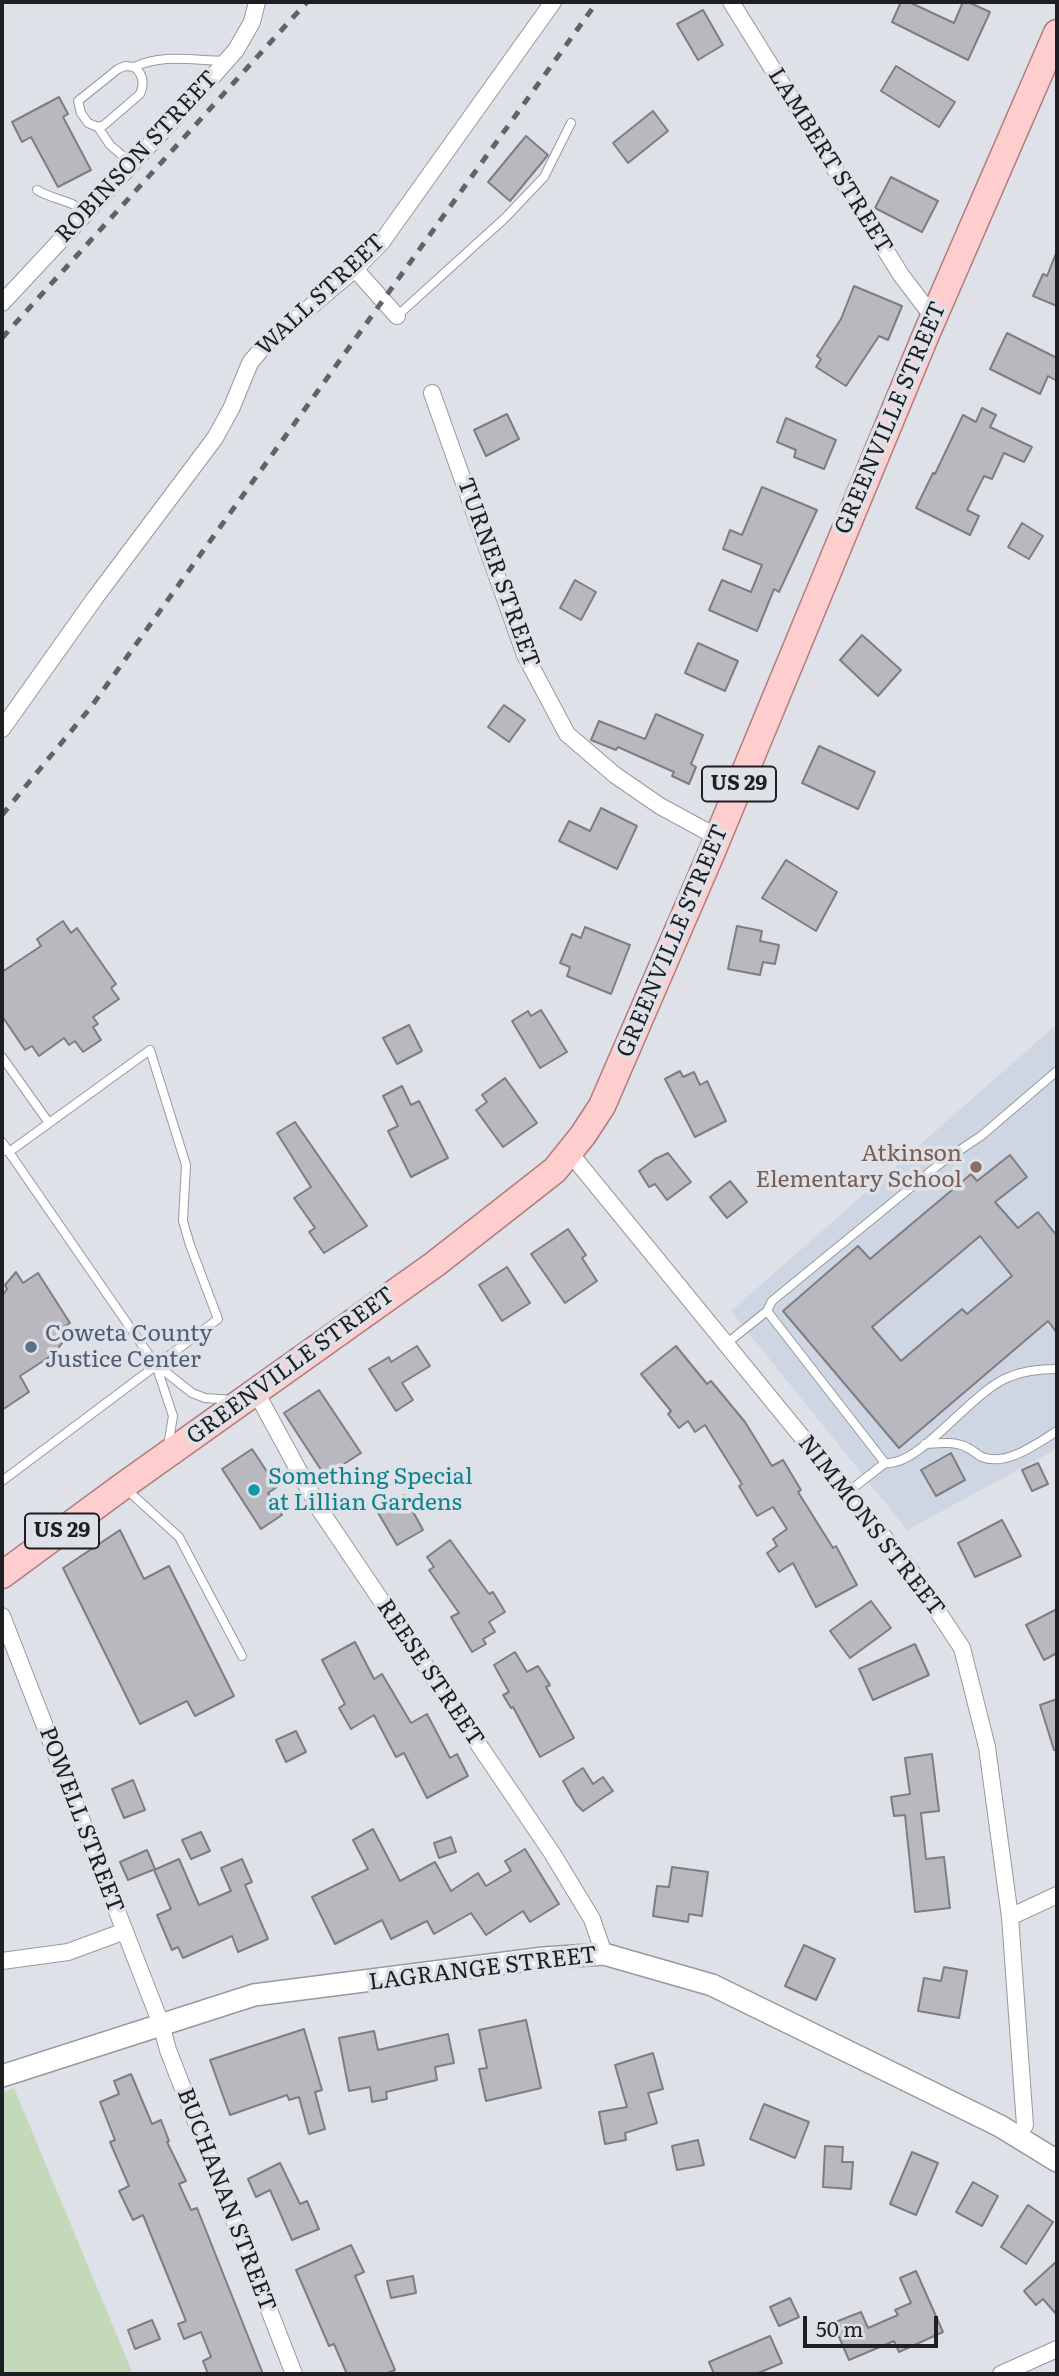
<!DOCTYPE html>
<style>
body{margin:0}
#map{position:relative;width:1059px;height:2376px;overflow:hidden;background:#dee1e7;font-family:Literata,serif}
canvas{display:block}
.frame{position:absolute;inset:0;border:4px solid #1e1f22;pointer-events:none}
.scale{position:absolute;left:803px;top:2316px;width:135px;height:32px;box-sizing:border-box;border:4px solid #1e1f22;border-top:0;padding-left:9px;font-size:21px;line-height:24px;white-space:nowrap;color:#1e1f22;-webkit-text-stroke:5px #dee1e7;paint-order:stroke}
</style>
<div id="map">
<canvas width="1059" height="2376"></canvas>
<div class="frame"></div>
<div class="scale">50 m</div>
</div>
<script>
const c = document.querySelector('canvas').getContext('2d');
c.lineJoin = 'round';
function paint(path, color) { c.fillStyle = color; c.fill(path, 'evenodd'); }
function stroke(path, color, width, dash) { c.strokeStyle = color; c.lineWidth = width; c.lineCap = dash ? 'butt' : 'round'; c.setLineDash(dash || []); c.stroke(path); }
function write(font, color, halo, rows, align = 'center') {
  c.font = font + ' Literata,serif'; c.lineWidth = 7; c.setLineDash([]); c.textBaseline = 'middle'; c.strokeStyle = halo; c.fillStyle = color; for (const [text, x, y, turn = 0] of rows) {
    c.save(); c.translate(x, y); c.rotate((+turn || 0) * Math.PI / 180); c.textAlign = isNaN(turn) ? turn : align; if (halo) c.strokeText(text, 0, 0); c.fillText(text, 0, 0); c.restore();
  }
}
const built = new Path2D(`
 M1057 1024V1449L907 1530 731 1311Z`);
const green = new Path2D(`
 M14 2088 133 2374H2V2093Z`);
const building = new Path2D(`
 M901 2H909L954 23 963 2H968L990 12 968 60 892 22Z
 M703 10 723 45 698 60 677 24Z
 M896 66 955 102 939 127 881 91Z
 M59 97 68 114 63 117 91 170 58 187 31 137 22 142 12 122Z
 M653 111 668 131 628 163 613 143Z
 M526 136 548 155 510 201 488 182Z
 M891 177 938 201 922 232 875 208Z
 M1057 251V306L1033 296 1043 274 1047 276Z
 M854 286 902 306 888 340 879 336 846 386 816 367 821 359 817 356 841 319Z
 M1007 333 1057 358V381L1048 376 1040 394 990 369Z
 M982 408 996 415 990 427 1032 447 1024 462 1004 453 992 479 984 476 967 510 979 516 970 535 916 508 933 473 935 474 963 415 976 422Z
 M507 414 519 439 486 456 474 430Z
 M786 418 836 440 824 469 794 457 796 450 777 442Z
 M762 487 817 510 779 592 774 589 757 631 709 610 722 580 751 592 762 565 723 549 730 530 742 535Z
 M1022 523 1043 536 1029 559 1008 547Z
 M575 580 596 592 581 620 560 608Z
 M862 635 901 670 878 696 840 660Z
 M698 643 738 661 725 691 685 673Z
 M504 705 525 720 509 742 488 727Z
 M656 714 703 735 691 764 696 767 689 784 672 776 674 772 618 747 616 750 591 740 599 721 645 739Z
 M819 746 875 772 858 809 802 783Z
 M601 808 637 826 617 869 559 841 569 821 590 831Z
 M786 860 837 892 816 931 762 898Z
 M63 921 71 933 77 928 116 984 111 988 119 999 93 1017 98 1024 93 1027 101 1040 83 1052 75 1041 69 1045 64 1038 39 1056 32 1046 25 1050 2 1016V972L41 946 37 939Z
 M737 926 762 931 760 941 779 945 775 964 763 962 760 975 728 969Z
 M585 927 630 945 611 994 567 976 570 967 560 963 572 934 581 938Z
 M541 1010 567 1052 540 1068 512 1021 528 1011 531 1016Z
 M409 1025 422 1051 397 1064 383 1038Z
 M680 1071 683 1077 694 1072 700 1085 707 1081 726 1121 695 1137 665 1079Z
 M505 1078 537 1123 503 1147 476 1110 487 1102 482 1095Z
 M402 1086 411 1105 419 1101 448 1158 411 1177 388 1131 398 1126 383 1096Z
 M295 1122 367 1226 324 1253 309 1232 315 1228 294 1198 311 1187 277 1133Z
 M668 1153 691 1182 667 1200 655 1184 649 1187 639 1171 655 1159Z
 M1010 1155 1027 1177 995 1202 1018 1228 1038 1212 1057 1236V1333L1048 1321 899 1448 783 1311 858 1246 870 1259 971 1174 977 1181ZM980 1236 1012 1276 967 1314 962 1309 901 1361 872 1327Z
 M730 1181 747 1202 727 1218 710 1197Z
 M568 1229 586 1255 582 1258 597 1281 565 1303 531 1254Z
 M507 1267 530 1303 502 1321 479 1285Z
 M16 1272 23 1283 38 1273 70 1323 59 1330 65 1339 54 1354 20 1376 29 1392 2 1410V1296L7 1289 5 1285Z
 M417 1346 430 1366 402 1383 413 1400 396 1411 369 1369 389 1357 391 1362Z
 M676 1346 707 1384 711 1381 745 1422 772 1466 783 1460 801 1490 798 1492 833 1548 836 1546 857 1585 816 1607 793 1563 779 1572 767 1553 777 1546 773 1539 787 1529 773 1507 757 1516 739 1486 742 1484 705 1425 695 1432 688 1421 679 1428 668 1414 671 1411 641 1374Z
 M319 1390 361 1453 325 1476 284 1413Z
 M252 1449 277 1487 268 1493 282 1515 261 1529 222 1469Z
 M951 1453 965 1480 936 1496 921 1470Z
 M1038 1463 1048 1484 1032 1491 1022 1470Z
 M404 1495 423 1530 397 1545 377 1511Z
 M1002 1520 1021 1556 975 1577 958 1543Z
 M120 1530 144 1579 169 1566 234 1696 195 1716 187 1701 140 1724 63 1568Z
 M450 1540 489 1594 493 1592 505 1612 489 1622 495 1632 483 1639 486 1644 472 1652 451 1617 459 1613 429 1570 434 1567 427 1557Z
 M871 1601 891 1628 850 1658 830 1631Z
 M1057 1609V1653L1044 1660 1026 1625Z
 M355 1642 374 1679 382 1674 411 1723 427 1714 450 1758 457 1754 468 1776 427 1798 404 1753 396 1757 374 1715 351 1729 339 1708 345 1704 322 1660Z
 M915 1644 929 1675 873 1700 859 1669Z
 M515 1652 527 1672 538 1666 550 1685 546 1687 574 1738 540 1757 513 1707 511 1708 503 1695 509 1692 494 1665Z
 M1057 1699V1750H1054L1040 1705Z
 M296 1731 306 1752 286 1762 276 1740Z
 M932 1754 939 1811 921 1813 926 1859 944 1857 950 1908 915 1912 905 1815 894 1816 891 1797 910 1794 905 1758Z
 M583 1768 593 1784 603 1777 613 1791 583 1811 576 1804 563 1781Z
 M133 1780 145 1810 124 1818 112 1789Z
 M373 1829 400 1881 435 1862 451 1891 478 1873 486 1886 511 1871 505 1861 525 1849 559 1904 530 1922 523 1911 486 1935 471 1913 434 1934 427 1921 391 1939 382 1920 335 1944 312 1897 368 1869 353 1840Z
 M201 1832 210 1851 191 1859 182 1840Z
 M451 1837 456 1852 439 1858 434 1843Z
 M147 1850 155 1869 128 1880 120 1862Z
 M179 1859 199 1905 231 1891 221 1868 242 1859 252 1882 245 1885 268 1939 238 1952 232 1936 183 1958 178 1947 172 1950 157 1915 171 1909 154 1870Z
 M672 1867 708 1872 702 1916 689 1914 688 1922 653 1916 657 1886 669 1887Z
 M804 1945 835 1959 816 2000 785 1986Z
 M944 1967 967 1971 959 2018 918 2011 924 1978 941 1981Z
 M526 2020 541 2088 486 2101 479 2069 487 2068 479 2030Z
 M304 2029 322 2090 315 2092 325 2129 309 2134 299 2097 289 2100 287 2095 230 2115 210 2060Z
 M374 2031 378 2050 448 2034 454 2063 435 2067 437 2080 386 2092 387 2099 372 2102 370 2087 349 2091 339 2038Z
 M653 2053 663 2089 648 2093 657 2123 625 2133 626 2140 605 2144 599 2112 627 2107 615 2065Z
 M131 2074 152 2124 161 2120 169 2141 167 2142 186 2181 179 2184 191 2210 197 2208 263 2374H208L203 2361 211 2357 201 2332 184 2339 178 2324 186 2321 143 2215 133 2220 119 2191 129 2186 110 2142 115 2140 100 2102 119 2094 114 2081Z
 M764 2104 809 2122 795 2158 750 2139Z
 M698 2140 704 2165 677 2170 672 2146Z
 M825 2146 843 2147 842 2162H853L851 2189 823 2187Z
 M912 2152 938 2163 916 2215 890 2204Z
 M280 2163 300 2204 307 2201 319 2229 292 2240 270 2190 256 2197 248 2179Z
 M973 2182 998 2196 982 2226 956 2212Z
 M1028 2205 1053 2222 1026 2264 1001 2247Z
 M351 2245 364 2272 355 2276 395 2370 385 2374H347L334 2344 329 2346 296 2270Z
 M1057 2261V2315L1043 2299 1036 2305 1024 2291Z
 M916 2271 943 2332 899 2352 894 2341 849 2360 833 2323 861 2312 868 2328 898 2315 895 2310 911 2303 900 2278Z
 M413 2276 416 2293 391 2298 387 2281Z
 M790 2298 799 2317 779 2326 770 2307Z
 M152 2320 160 2339 135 2349 128 2330Z
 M770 2336 782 2363 756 2374H714L709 2362Z`);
const service = new Path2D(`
 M134 67C164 53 194 61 226 61
 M98 127 104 125 140 94C145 83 143 74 134 67L125 66 118 69 78 101 81 113 88 123 98 127 110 145 132 164
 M37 190C53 200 71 200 87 212
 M397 316 505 218 544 177 571 123
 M2 1057 49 1123
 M2 1142 156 1365 173 1416 168 1446
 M2 1149 9 1152 150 1050 186 1165 183 1221 190 1245 218 1319 2 1481
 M767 1311 885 1463
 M726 1344 767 1311 772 1301 942 1162 981 1136 1057 1071
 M158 1366 192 1393 205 1398 233 1400
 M925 1444C939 1443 956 1441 968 1448 973 1450 977 1455 982 1457 1006 1467 1038 1443 1057 1431
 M125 1488 179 1537 242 1656
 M848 1492 885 1463C920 1467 970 1392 1009 1377 1023 1371 1042 1369 1057 1369`);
const minor = new Path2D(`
 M731 2 901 275 933 317
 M355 269 397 316
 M2 303 198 93 236 50 252 22 257 2
 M432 393 525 655 567 734 615 775 660 806 717 837
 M2 729 95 598 215 438 231 409 250 363 263 347 355 269 381 243 553 2
 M570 1153 909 1568 962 1648 987 1747 1010 1917 1025 2125 1018 2137
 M256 1392 320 1510 552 1853 592 1919 604 1954
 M2 1616 161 2024 168 2050 294 2374
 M1010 1917 1057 1895
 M2 1961 68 1952 125 1931
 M1001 2374 1057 2349`);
const tertiary = new Path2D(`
 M2 2076 254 1995 544 1958 604 1954 712 1985 1000 2126 1057 2161`);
const primary = new Path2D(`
 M2 1575 123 1486 435 1264 555 1170 583 1135 602 1106 711 854 925 337 1057 33`);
const rail = new Path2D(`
 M2 338 307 2
 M2 815 91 707 597 2`);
const markers = [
 [976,1167,7,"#8d6e63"],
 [31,1347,7,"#5c6f8a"],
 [254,1490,7,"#0f9aa8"]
];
const shields = [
 [739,784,74],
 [62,1531,74]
];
const shieldNames = [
 ["US 29",739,784],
 ["US 29",62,1531]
];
const streetNames = [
 ["ROBINSON STREET",137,157,-47],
 ["LAMBERT STREET",830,161,58],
 ["WALL STREET",321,295,-43],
 ["GREENVILLE STREET",891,418,-67],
 ["TURNER STREET",498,573,70],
 ["GREENVILLE STREET",673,941,-67],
 ["GREENVILLE STREET",291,1366,-36],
 ["NIMMONS STREET",871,1526,52],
 ["REESE STREET",430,1673,56],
 ["POWELL STREET",81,1820,69],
 ["LAGRANGE STREET",483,1969,-7],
 ["BUCHANAN STREET",226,2200,69]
];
const educationNames = [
 ["Atkinson",962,1154],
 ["Elementary School",962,1180]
];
const serviceNames = [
 ["Coweta County",45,1334],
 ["Justice Center",45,1360]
];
const cultureNames = [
 ["Something Special",268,1477],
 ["at Lillian Gardens",268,1503]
];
paint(built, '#cfd6e3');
paint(green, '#c4d8ba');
paint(building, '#b8b8be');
stroke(building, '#7d7d83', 2);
stroke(service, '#96999e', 10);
stroke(minor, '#96999e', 18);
stroke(tertiary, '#96999e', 24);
stroke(primary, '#b07b7c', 29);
stroke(service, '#fff', 8);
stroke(minor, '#fff', 16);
stroke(tertiary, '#fff', 21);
stroke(primary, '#fecece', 26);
stroke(rail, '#616367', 5, [9, 9]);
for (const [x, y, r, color] of markers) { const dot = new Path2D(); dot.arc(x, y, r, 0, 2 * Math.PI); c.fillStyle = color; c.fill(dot); stroke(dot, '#dee1e7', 2.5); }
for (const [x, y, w] of shields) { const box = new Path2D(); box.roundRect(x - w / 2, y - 17.5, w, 35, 5); c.fillStyle = '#dee1e7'; c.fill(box); stroke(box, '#1e1f22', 2); }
write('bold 21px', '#1e1f22', null, shieldNames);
write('23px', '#1e1f22', '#dee1e7', streetNames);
write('23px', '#785e54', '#dee1e7', educationNames, 'right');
write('23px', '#4e5e75', '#dee1e7', serviceNames, 'left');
write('23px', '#0d838f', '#dee1e7', cultureNames, 'left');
</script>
